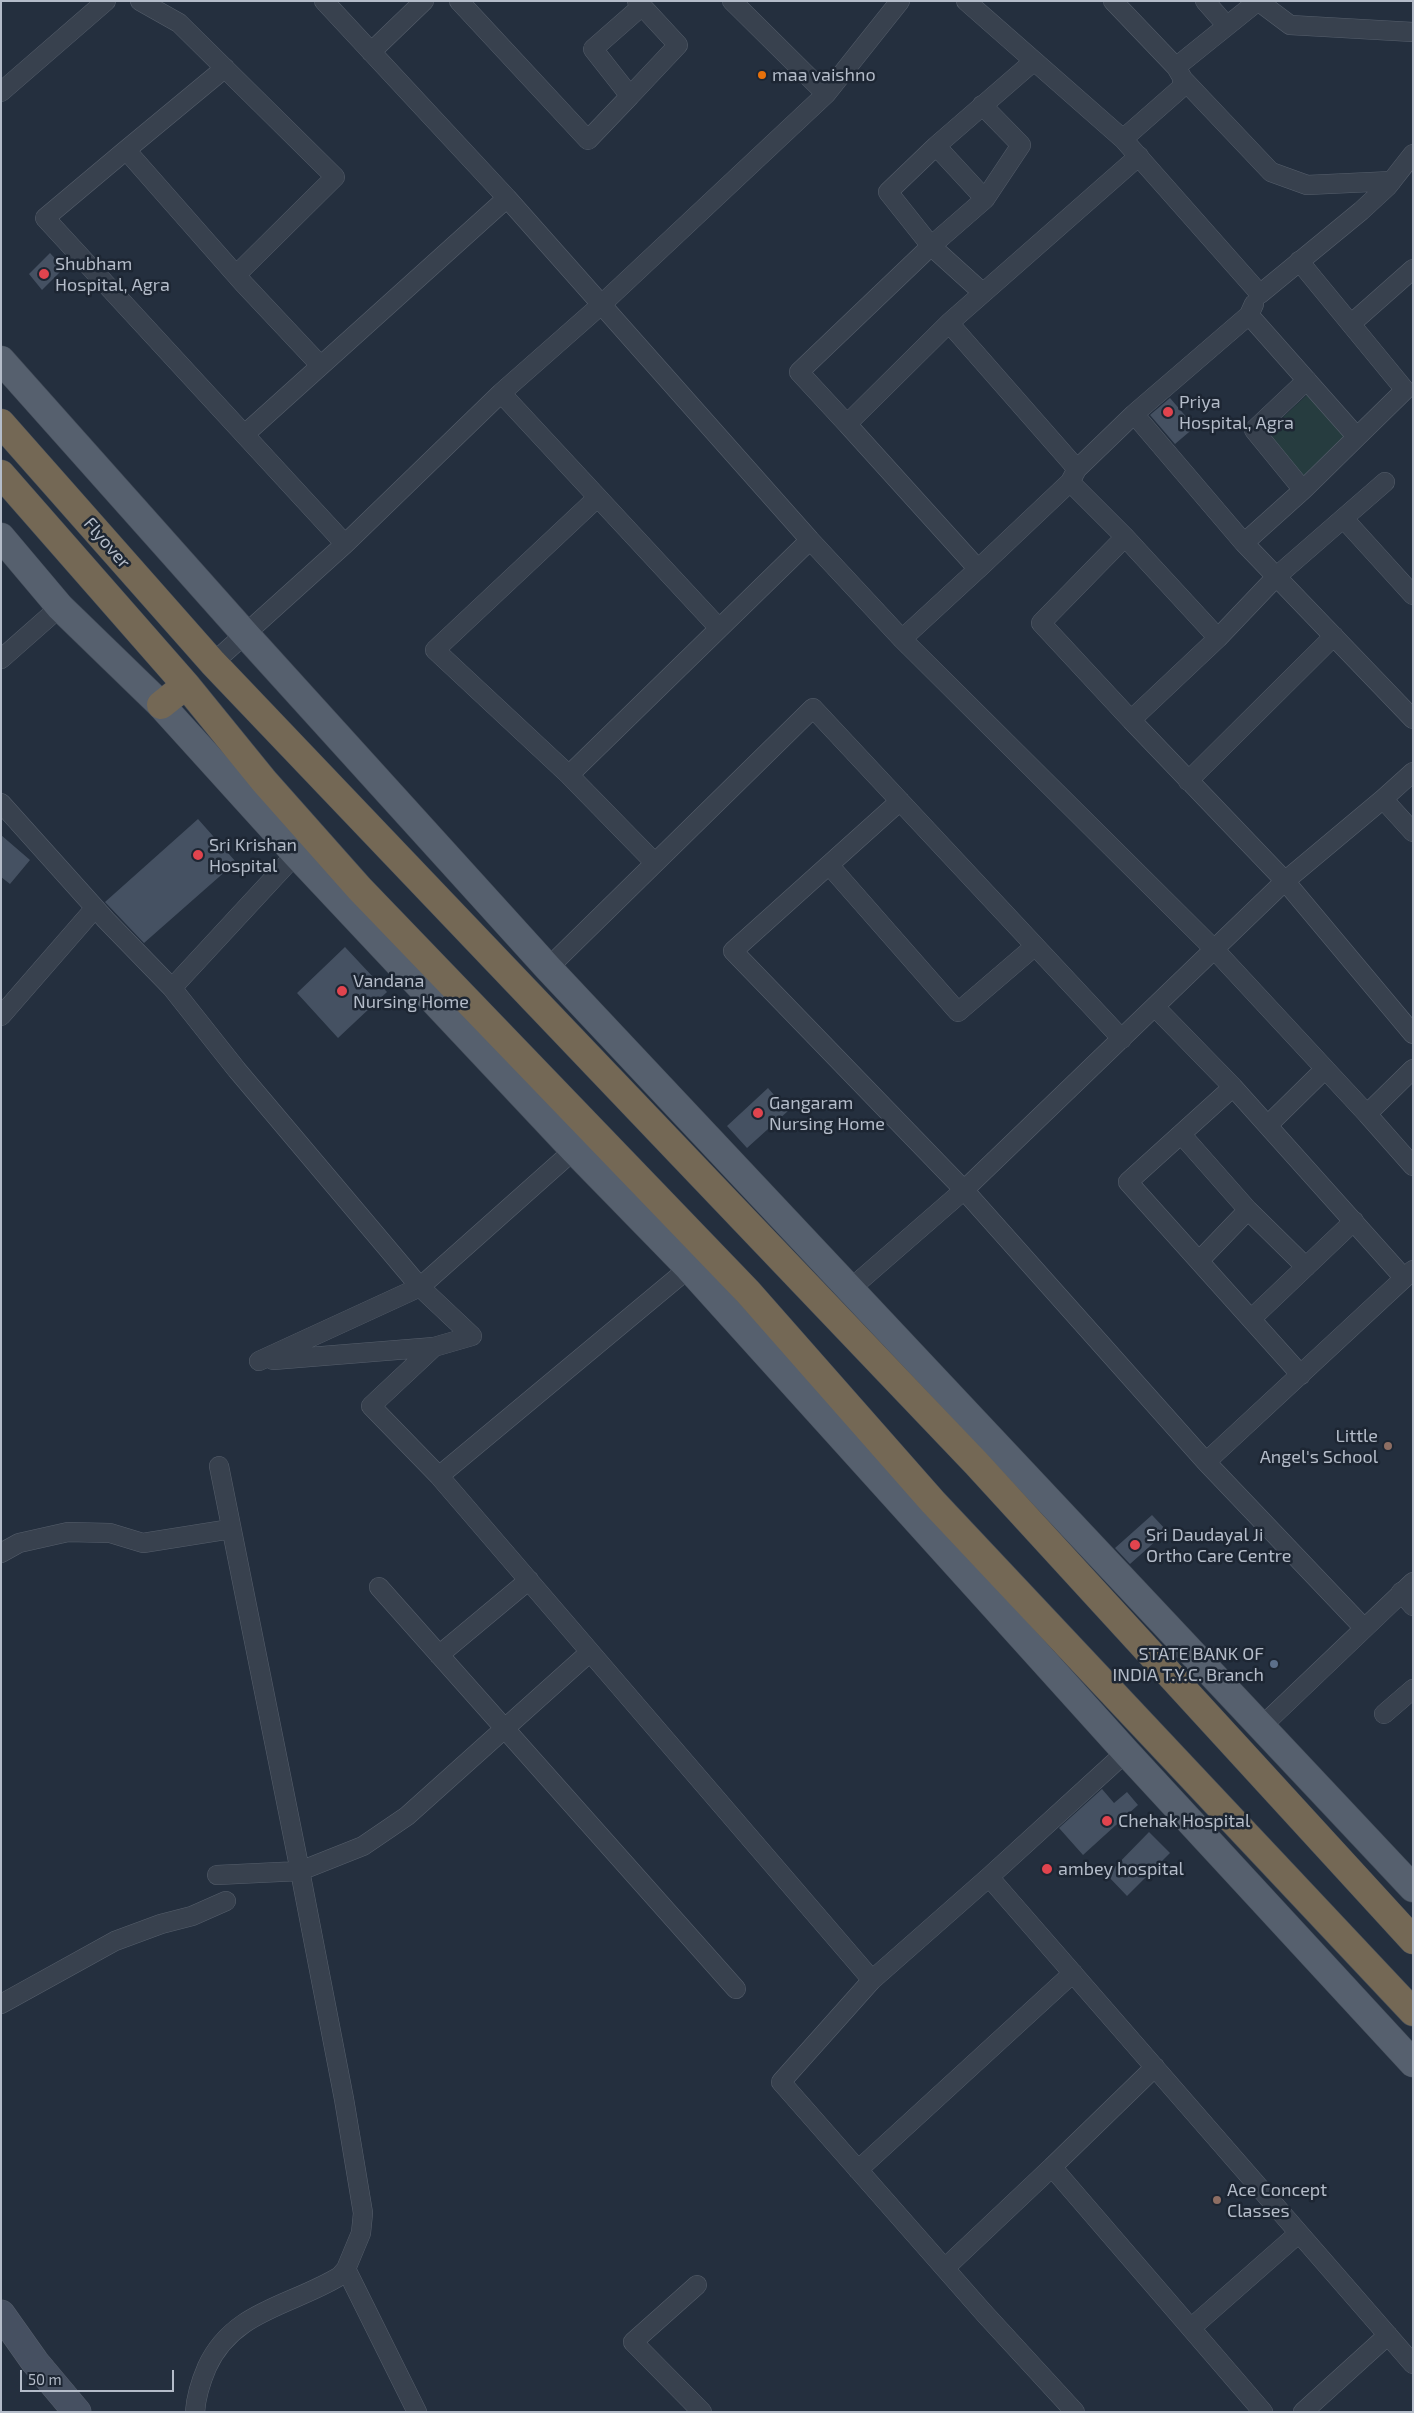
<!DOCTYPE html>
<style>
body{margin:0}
#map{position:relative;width:1414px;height:2413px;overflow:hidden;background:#242f3e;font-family:"Exo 2",sans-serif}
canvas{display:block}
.frame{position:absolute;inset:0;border:2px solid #b4bcc9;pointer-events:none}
.scale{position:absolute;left:20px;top:2370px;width:154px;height:22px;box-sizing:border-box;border:2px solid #b4bcc9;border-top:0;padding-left:6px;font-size:15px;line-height:18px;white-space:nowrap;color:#b4bcc9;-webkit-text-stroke:4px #1d2633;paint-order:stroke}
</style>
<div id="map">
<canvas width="1414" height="2413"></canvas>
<div class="frame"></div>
<div class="scale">50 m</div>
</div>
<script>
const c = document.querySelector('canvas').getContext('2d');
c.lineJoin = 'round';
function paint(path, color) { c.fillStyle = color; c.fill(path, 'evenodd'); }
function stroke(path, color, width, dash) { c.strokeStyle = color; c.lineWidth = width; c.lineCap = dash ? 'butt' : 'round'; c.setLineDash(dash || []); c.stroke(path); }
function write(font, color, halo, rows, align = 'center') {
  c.font = font + ' "Exo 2",sans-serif'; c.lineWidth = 5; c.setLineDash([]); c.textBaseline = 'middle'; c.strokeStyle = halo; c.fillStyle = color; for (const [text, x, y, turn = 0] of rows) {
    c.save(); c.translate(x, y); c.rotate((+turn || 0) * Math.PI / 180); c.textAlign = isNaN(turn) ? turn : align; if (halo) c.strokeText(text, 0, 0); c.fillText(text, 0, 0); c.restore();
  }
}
const green = new Path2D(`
 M1308 394 1347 439 1304 478 1266 433Z`);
const building = new Path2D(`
 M50 253 64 268 42 290 29 274Z
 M1170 398 1195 427 1175 444 1150 415Z
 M198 819 236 862 144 943 105 902Z
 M1 835 30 860 10 884 1 877Z
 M345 947 387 992 338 1038 297 993Z
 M768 1088 788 1111 747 1148 727 1126Z
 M1152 1515 1167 1531 1130 1564 1115 1548Z
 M1102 1789 1114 1803 1127 1792 1138 1805 1083 1855 1059 1828Z
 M1149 1832 1170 1853 1127 1896 1107 1875Z`);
const street = new Path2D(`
 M140 1 179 23 335 177 236 275
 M324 1 507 198 810 540 902 639 1214 949 1367 1114 1413 1166
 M459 1 588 140 630 96
 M637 1 642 6 678 45 630 96 593 49 642 6
 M732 1 826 94
 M966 1 1123 139 1260 294 1361 211 1387 187 1413 154
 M1113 1 1176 67 1183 79 1181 88 1123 139
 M1205 1 1227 26
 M1258 1 1290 25 1413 32
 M371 52 424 1
 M1176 67 1258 1
 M225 68 126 150 243 283 320 365
 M1183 79 1271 172 1307 185 1392 181
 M1 92 106 1
 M982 105 1021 145 985 199
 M126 150 45 218 345 544
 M1139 156 949 323 1077 469 1134 414 1249 315
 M983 293 931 246 985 199 936 146 1034 61
 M1254 304 1249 315 1357 437 1405 390 1299 261
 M949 323 847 424 978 569 1070 482 1077 469
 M1352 323 1413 269
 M501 393 719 628
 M1134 414 1244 543 1413 719
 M847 424 799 372 931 246 888 192 936 146
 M245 434 507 198
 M1070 482 1125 537 1218 638
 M1385 482 1277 576 1218 638 1131 720 1285 881 1413 1034
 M1303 490 1357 437
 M597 498 435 650 569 775 654 862
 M1344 519 1413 595
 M1125 537 1041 623 1131 720
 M1244 543 1303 490 1254 430 1307 380
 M902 639 978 569
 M1 659 60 607
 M213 663 345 544 501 393 602 304 826 94 900 1
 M569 775 810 540
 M1188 781 1334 636
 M1383 799 1413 832
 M900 801 733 951 964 1190 1206 1462 1363 1627
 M1 803 106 920 172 988
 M296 854 172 988 237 1070 420 1287 472 1336 434 1347 371 1406 439 1476
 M829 865 958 1012 1035 946
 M548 968 813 708 1122 1039
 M1155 1007 1233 1087
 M1 1016 95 908
 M1367 1114 1413 1069
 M1268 1125 1325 1069
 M1181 1134 1248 1210 1306 1267
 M1199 1261 1248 1210
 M689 1268 439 1476 872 1980 989 1877 1126 1752
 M849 1290 964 1190 1285 881 1383 799 1413 772
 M1251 1319 1354 1221
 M273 1360 434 1347
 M259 1361 420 1287 574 1150
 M1301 1375 1128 1182 1233 1087 1404 1278
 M1206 1462 1413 1270
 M1 1553 19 1543 68 1532 110 1533 143 1543 231 1529
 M379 1587 736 1989
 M1401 1592 1413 1606
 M439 1655 529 1580
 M1384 1714 1413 1689
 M1262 1726 1413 1582
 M217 1875 300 1871 363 1846 407 1816 590 1652
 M989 1877 1413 2364
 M872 1980 781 2082 984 2313 1075 2412
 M1 2004 115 1941 161 1924 192 1916 226 1901
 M1052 2167 1155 2067
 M858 2170 1073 1973
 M945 2268 1052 2167 1263 2412
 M346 2269 417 2412
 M697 2285 633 2342 702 2412
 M1191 2328 1299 2233
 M195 2412C196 2397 201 2381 207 2367 233 2310 291 2306 340 2276L346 2269 361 2233 363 2213 344 2099 300 1871 219 1466
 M1303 2412 1388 2335`);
const secondary = new Path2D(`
 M1 2314 35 2362 77 2412`);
const primary = new Path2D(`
 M1 360 246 635 548 968 1413 1888
 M1 537 60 607 161 705 296 854 574 1150 689 1268 1126 1752 1413 2063`);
const highway = new Path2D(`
 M1 423 213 663 976 1463 1413 1940
 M1 474 186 685 264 781 359 888 748 1292 933 1502 1413 2012
 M161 705 186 685`);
const markers = [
 [762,75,5,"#e8710a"],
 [44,274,6,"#e0444e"],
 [1168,412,6,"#e0444e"],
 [198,855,6,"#e0444e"],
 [342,991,6,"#e0444e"],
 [758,1113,6,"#e0444e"],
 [1388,1446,5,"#8d6e63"],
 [1135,1545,6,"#e0444e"],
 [1274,1664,5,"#5c6f8a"],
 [1107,1821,6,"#e0444e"],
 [1047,1869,6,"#e0444e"],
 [1217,2200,5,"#8d6e63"]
];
const poiNames = [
 ["maa vaishno",772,75],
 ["Shubham",55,264],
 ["Hospital, Agra",55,285],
 ["Priya",1179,402],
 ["Hospital, Agra",1179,423],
 ["Sri Krishan",209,845],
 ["Hospital",209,866],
 ["Vandana",353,981],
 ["Nursing Home",353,1002],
 ["Gangaram",769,1103],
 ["Nursing Home",769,1124],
 ["Little",1378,1436,"right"],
 ["Angel's School",1378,1457,"right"],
 ["Sri Daudayal Ji",1146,1535],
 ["Ortho Care Centre",1146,1556],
 ["STATE BANK OF",1264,1654,"right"],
 ["INDIA T.Y.C. Branch",1264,1675,"right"],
 ["Chehak Hospital",1118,1821],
 ["ambey hospital",1058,1869],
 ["Ace Concept",1227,2190],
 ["Classes",1227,2211]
];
const streetNames = [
 ["Flyover",107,543,49]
];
paint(green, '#263c3f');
paint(building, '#455162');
stroke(street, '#565f6c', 20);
stroke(secondary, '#565f6c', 29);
stroke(primary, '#414a57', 29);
stroke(highway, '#434c59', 29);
stroke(street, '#38414e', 19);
stroke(secondary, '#465061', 28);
stroke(primary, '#56606e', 28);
stroke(highway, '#746855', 28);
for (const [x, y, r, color] of markers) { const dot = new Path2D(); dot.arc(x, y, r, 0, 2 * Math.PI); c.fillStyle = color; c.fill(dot); stroke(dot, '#1d2633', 2); }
write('18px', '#b4bcc9', '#1d2633', poiNames, 'left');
write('18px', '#b4bcc9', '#1d2633', streetNames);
</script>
